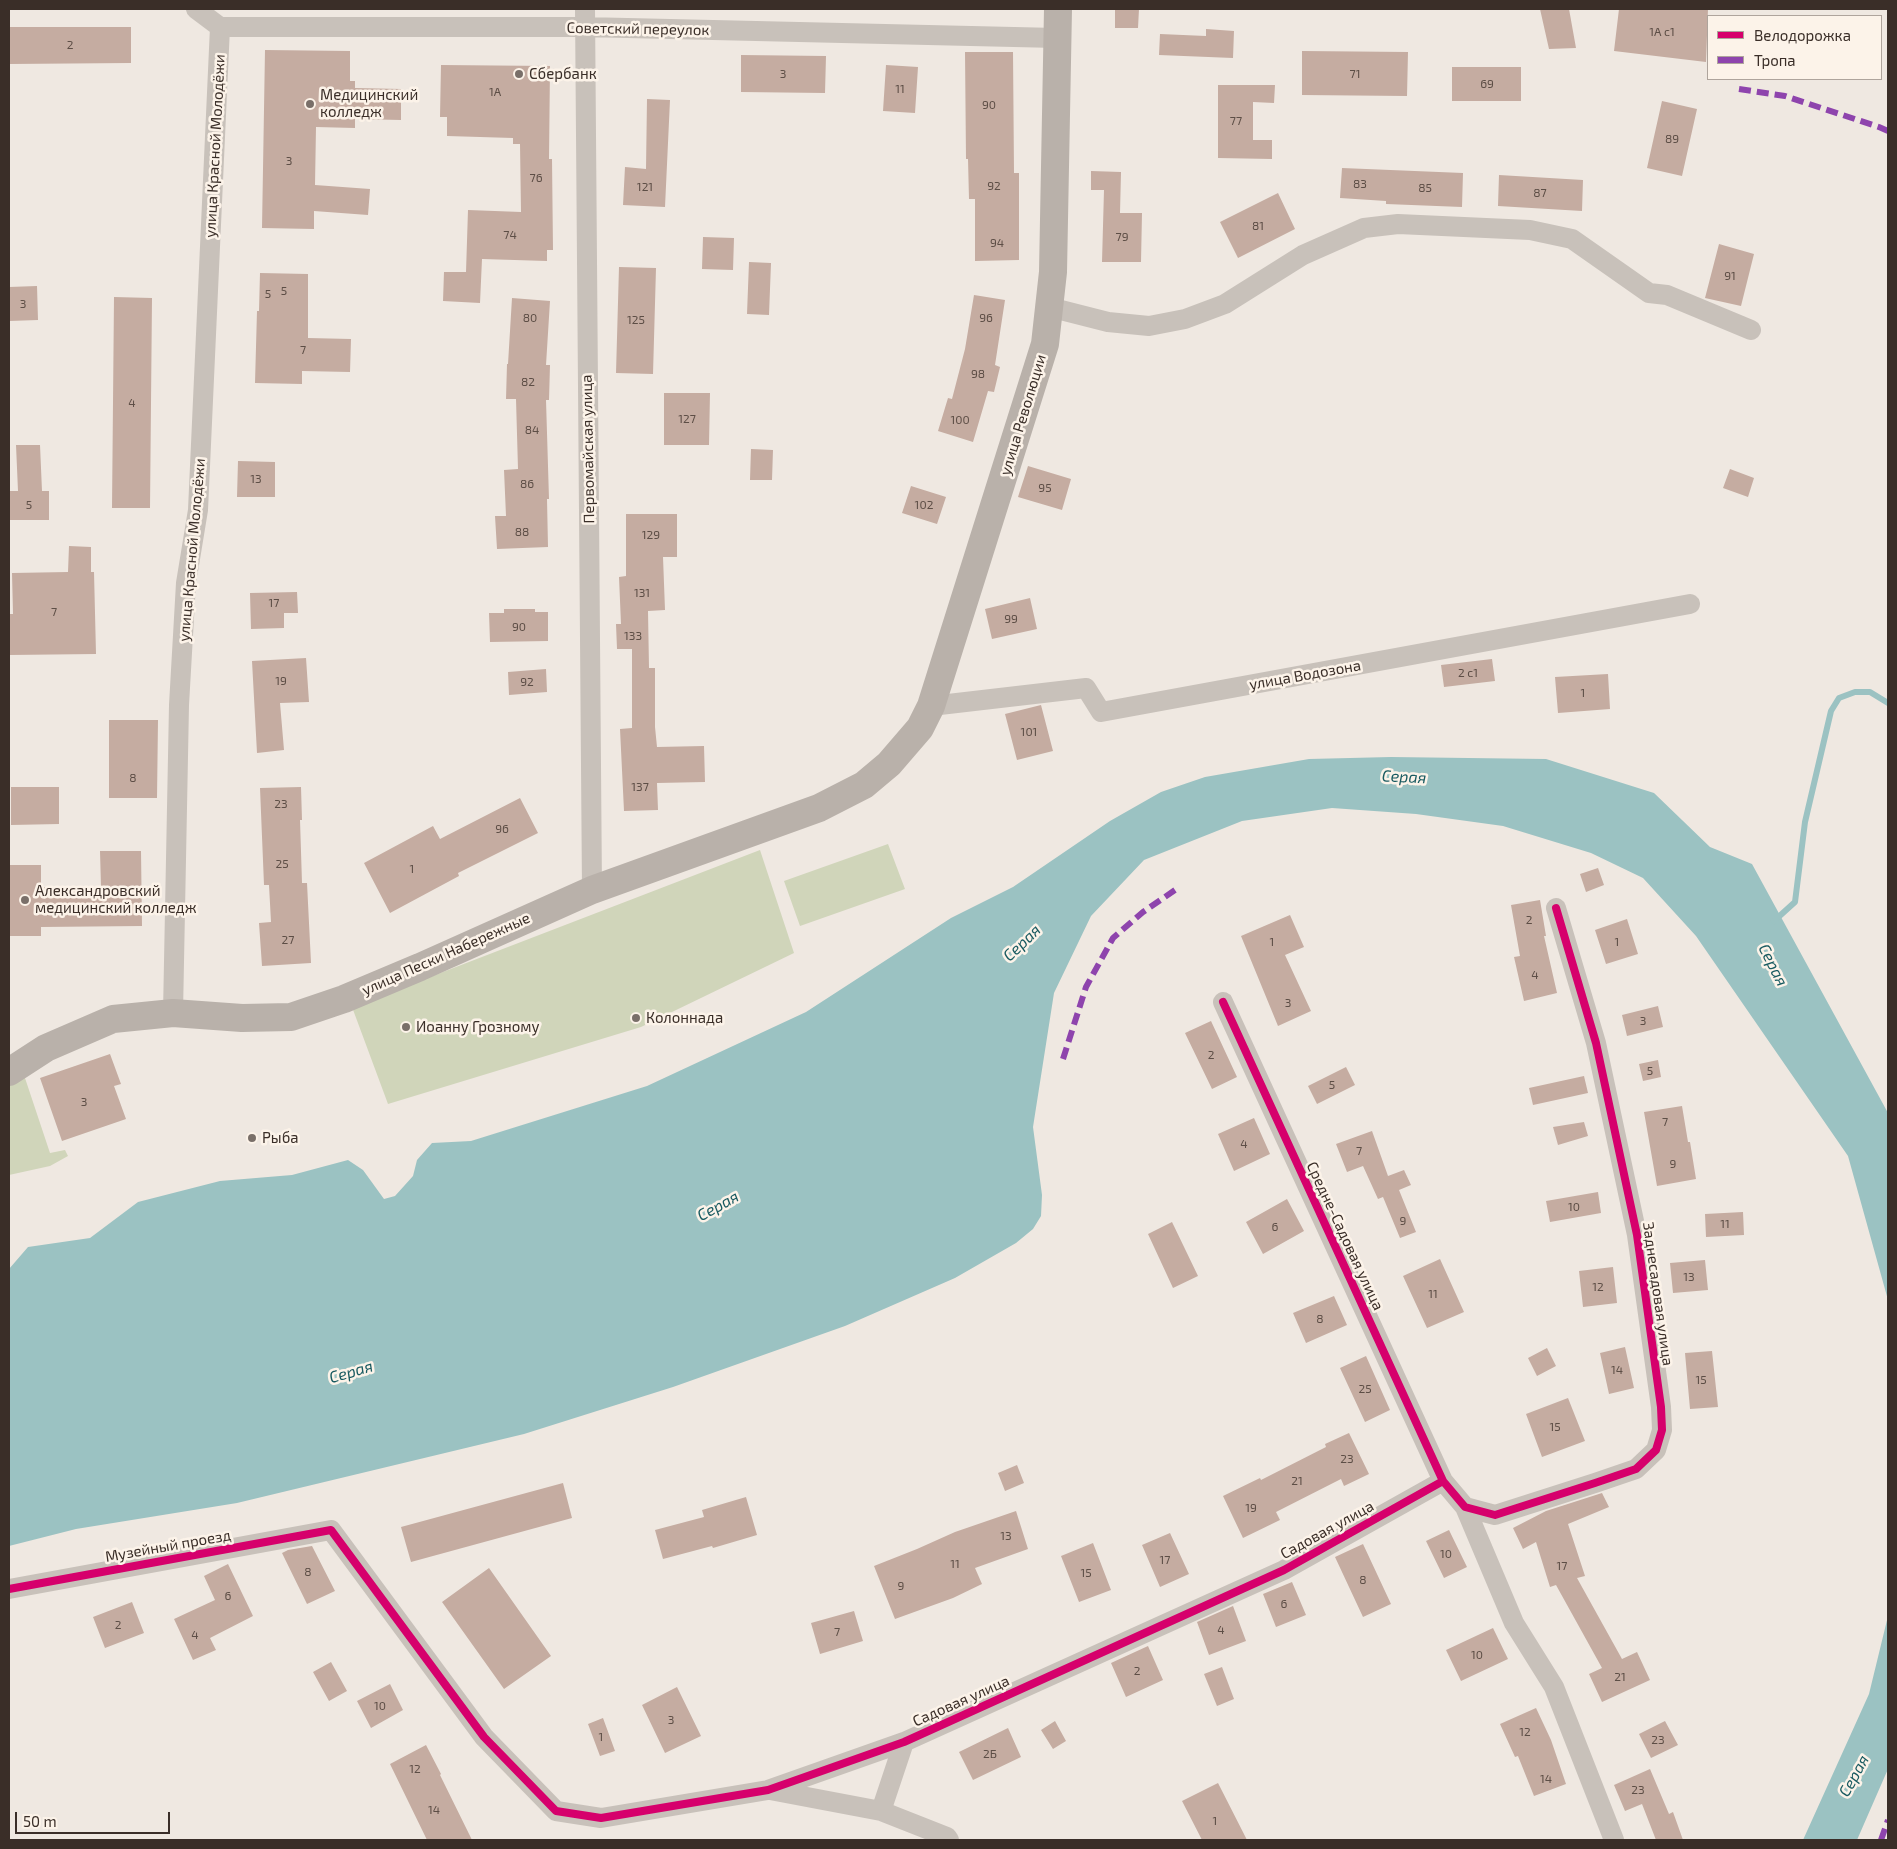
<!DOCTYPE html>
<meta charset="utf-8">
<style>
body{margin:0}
#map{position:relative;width:1897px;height:1849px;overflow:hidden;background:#efe8e1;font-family:"Exo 2",sans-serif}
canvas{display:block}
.frame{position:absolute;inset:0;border:10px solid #3a2e28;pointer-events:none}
.legend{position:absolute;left:1707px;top:15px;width:175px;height:65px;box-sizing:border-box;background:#fcf3e9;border:1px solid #aea49c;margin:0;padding:6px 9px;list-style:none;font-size:15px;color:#3a2e28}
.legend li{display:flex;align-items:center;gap:10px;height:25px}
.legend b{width:25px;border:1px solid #aea49c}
.scale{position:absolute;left:15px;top:1812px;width:155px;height:22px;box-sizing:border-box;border:2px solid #3a2e28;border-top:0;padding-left:6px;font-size:15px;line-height:18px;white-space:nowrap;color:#3a2e28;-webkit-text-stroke:4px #fcf3e9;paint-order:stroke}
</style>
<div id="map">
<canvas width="1897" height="1849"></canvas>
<div class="frame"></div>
<ul class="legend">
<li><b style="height:6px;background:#d6006c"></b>Велодорожка</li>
<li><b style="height:6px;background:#8e44ad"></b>Тропа</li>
</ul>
<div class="scale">50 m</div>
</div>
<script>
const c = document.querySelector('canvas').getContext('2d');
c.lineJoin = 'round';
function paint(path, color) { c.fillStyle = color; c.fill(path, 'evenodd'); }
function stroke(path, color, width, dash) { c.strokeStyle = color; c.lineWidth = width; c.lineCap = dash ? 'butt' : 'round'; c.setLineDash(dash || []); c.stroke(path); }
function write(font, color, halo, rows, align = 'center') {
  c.font = font + ' "Exo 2",sans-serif'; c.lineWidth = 5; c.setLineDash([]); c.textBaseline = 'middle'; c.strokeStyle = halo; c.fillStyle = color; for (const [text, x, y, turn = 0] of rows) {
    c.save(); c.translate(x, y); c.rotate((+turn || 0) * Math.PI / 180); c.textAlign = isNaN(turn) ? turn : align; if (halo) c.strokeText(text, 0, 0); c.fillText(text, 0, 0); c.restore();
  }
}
const green = new Path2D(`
 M888 844 905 889 800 926 784 881Z
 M760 850 794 953 641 1027 388 1104 352 1007Z
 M24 1075 50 1153 65 1150 68 1156 50 1166 9 1175V1086Z`);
const water = new Path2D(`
 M1391 757 1546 759 1654 793 1710 847 1752 864 1888 1113V1300L1848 1156 1696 936 1643 878 1591 853 1503 826 1416 814 1332 808 1242 821 1144 860 1091 916 1054 993 1033 1127 1042 1195 1041 1216 1033 1229 1016 1243 955 1278 845 1326 673 1387 524 1434 237 1503 76 1529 9 1546V1269L28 1247 90 1238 138 1202 220 1181 292 1175 348 1160 363 1170 384 1199 395 1196 413 1176 417 1160 432 1143 471 1141 647 1086 806 1012 951 918 1013 887 1110 821 1161 792 1205 777 1309 759Z
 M1888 1616V1769L1857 1840H1803L1869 1694Z`);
const stream = new Path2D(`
 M1774 921 1795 902 1805 822 1831 711 1839 698 1855 692H1870L1888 703`);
const building = new Path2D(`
 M1115 9H1139L1138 28H1115Z
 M1540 9H1569L1576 48 1549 49Z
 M1619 9H1708L1706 62 1614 51Z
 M9 27H131V63L9 64Z
 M1206 29 1234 31 1233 58 1159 55 1160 34 1206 36Z
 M265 50 350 51V81H355V88L401 89V120L355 119V128L316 127 315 185 370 189 368 215 314 211V229L262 228Z
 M1302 51 1408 52 1407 96 1302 95Z
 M965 52H1013L1014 173H1019V260L975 261V199H969L968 159H966Z
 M741 55 826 56 825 93 741 92Z
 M441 65 550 66 549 159H552L553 250H547V261L482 259 480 303 443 301 444 272H466L468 210 521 212 520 144H513V138L447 136V117H440Z
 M886 65 918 67 915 113 883 111Z
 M1452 67H1521V101H1452Z
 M1218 85H1275L1274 103 1253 102V140H1272V159L1218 158Z
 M647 99 670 100 665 207 623 205 625 167 646 169Z
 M1662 101 1697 109 1682 176 1647 168Z
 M1342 168 1463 173 1462 207 1386 204V201L1340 198Z
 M1091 171 1121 172 1120 213H1142L1141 262H1102L1104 190H1091Z
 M1499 175 1583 180 1582 211 1498 206Z
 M1278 193 1295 229 1238 258 1220 222Z
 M703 237 734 238 733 270 702 269Z
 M1719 244 1754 254 1741 306 1705 298Z
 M749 262 771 263 769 315 747 314Z
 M619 267 656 268 653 374 616 373Z
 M260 273 308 274V338L351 339 350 372 302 371V384L255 383 257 311H259Z
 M37 286 38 320 9 321V287Z
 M974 295 1005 300 995 365 1000 367 994 392 988 391 973 442 938 431 948 398 952 399 965 349Z
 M114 297 152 298 150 508H112Z
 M512 298 550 301 546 365H550L549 400H546L549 499H547L548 547 497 549 495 516H506L504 470 518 469 516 399H506L507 364H508Z
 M664 393H710L709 445H664Z
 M16 445H40L42 491H49V520H9V491H18Z
 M751 449 773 450 772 480H750Z
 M238 461 275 462V497H237Z
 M1028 466 1071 479 1062 510 1018 497Z
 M1730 469 1754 478 1748 497 1723 488Z
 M911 486 946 497 937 524 902 513Z
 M626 514H677V557H663L665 610 648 611 649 668H655V727L657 747 704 746 705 782 657 783 658 810 624 811 620 729 632 728V649H617L616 624H621L619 577 626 576Z
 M69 546 91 547V572H94L96 654 9 655V614H13L12 573 68 572Z
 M297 592 298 613H284V628L251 629 250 593Z
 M1030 598 1037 629 992 639 985 609Z
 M504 609H535V612H548V641L490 642 489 613H504Z
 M306 658 309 702 280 703 284 750 257 753 252 661Z
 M1492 659 1495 681 1444 687 1441 665Z
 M546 669 547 692 509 695 508 672Z
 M1608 674 1610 709 1558 713 1555 677Z
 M1041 705 1053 751 1017 760 1005 714Z
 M109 720H158L157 798H109Z
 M11 787H59V824L11 825Z
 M301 787 302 820H300L302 883H307L311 963 262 966 259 923 271 922 269 885H264L260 788Z
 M520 798 538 833 458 873 459 876 390 913 364 863 433 826 440 839Z
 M100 851H141L142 926 41 927V936H9V865H41V887H101Z
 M1598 868 1604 885 1586 892 1580 874Z
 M1540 900 1546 936H1544L1557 993 1524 1001 1514 957 1520 956 1511 905Z
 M1290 915 1304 947 1285 955 1311 1011 1278 1026 1241 936Z
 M1627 919 1638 954 1606 964 1595 930Z
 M1658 1006 1663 1027 1627 1036 1622 1015Z
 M1211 1021 1237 1077 1212 1089 1185 1033Z
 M110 1054 121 1084 114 1086 126 1119 62 1141 40 1078Z
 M1658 1060 1661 1077 1643 1081 1639 1064Z
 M1346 1067 1355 1085 1317 1104 1308 1086Z
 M1584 1076 1588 1093 1533 1105 1529 1088Z
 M1682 1106 1688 1142H1690L1696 1179 1657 1186 1644 1112Z
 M1254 1118 1270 1154 1234 1171 1218 1134Z
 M1584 1122 1588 1136 1558 1145 1553 1127Z
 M1372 1131 1388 1176 1404 1170 1411 1185 1399 1190 1416 1232 1400 1238 1383 1197 1378 1199 1363 1166 1347 1172 1336 1144Z
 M1598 1192 1601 1213 1550 1222 1546 1201Z
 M1287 1199 1304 1231 1263 1254 1246 1222Z
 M1743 1212 1744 1235 1706 1237 1705 1214Z
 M1172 1222 1198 1276 1173 1288 1148 1234Z
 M1440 1259 1464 1312 1427 1328 1403 1276Z
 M1705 1260 1708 1290 1673 1293 1670 1263Z
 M1613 1267 1617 1303 1583 1307 1579 1271Z
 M1334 1296 1347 1325 1306 1343 1293 1313Z
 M1625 1347 1634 1388 1609 1394 1600 1353Z
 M1547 1348 1556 1366 1537 1376 1528 1358Z
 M1712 1351 1718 1407 1690 1409 1685 1353Z
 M1366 1356 1390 1410 1365 1422 1340 1368Z
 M1568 1398 1585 1441 1542 1457 1526 1414Z
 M1349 1433 1369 1474 1344 1486 1341 1479 1276 1512 1280 1520 1243 1538 1223 1496 1260 1478 1261 1480 1326 1447 1325 1444Z
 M1017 1465 1024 1483 1005 1491 998 1473Z
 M563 1483 572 1518 411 1562 401 1527Z
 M1602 1493 1609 1507 1568 1524 1585 1576 1577 1578 1622 1659 1637 1652 1650 1680 1602 1702 1589 1674 1602 1668 1556 1585 1550 1587 1536 1542 1523 1549 1513 1528 1546 1511Z
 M746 1497 757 1535 713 1548 712 1546 663 1559 655 1530 704 1517 702 1510Z
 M1016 1511 1028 1549 975 1568 982 1584 953 1598 895 1619 874 1566 917 1549 955 1532Z
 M1449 1530 1467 1567 1444 1578 1426 1541Z
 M1170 1533 1189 1574 1160 1587 1142 1545Z
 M1093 1543 1111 1590 1079 1602 1061 1556Z
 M1363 1544 1391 1604 1363 1617 1335 1557Z
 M312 1546 335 1591 307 1604 282 1553 288 1550Z
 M228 1564 253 1616 210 1638 216 1650 193 1660 174 1619 215 1600 204 1576Z
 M489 1568 551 1656 504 1689 442 1602Z
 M1292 1582 1306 1615 1276 1627 1263 1594Z
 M132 1602 144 1633 105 1648 93 1617Z
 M1233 1606 1246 1641 1209 1655 1197 1622Z
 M854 1611 863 1641 820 1654 811 1623Z
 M1493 1628 1508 1659 1461 1681 1446 1650Z
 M1148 1646 1163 1680 1126 1697 1111 1663Z
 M331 1662 347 1691 329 1701 313 1672Z
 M1222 1667 1234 1699 1217 1706 1204 1674Z
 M390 1684 403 1710 371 1728 357 1701Z
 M677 1687 701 1736 665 1753 642 1705Z
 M1536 1708 1551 1740 1566 1784 1534 1796 1518 1756 1515 1757 1500 1724Z
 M603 1718 615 1751 600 1756 588 1724Z
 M1055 1721 1066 1741 1053 1749 1041 1730Z
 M1665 1721 1678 1745 1651 1758 1639 1734Z
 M1008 1728 1021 1757 973 1780 959 1752Z
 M426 1745 441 1774 440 1775 472 1840H427L390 1764Z
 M1650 1769 1669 1814 1673 1812 1683 1840H1656L1642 1804 1625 1811 1614 1785Z
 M1218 1783 1247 1840H1202L1182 1801Z`);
const minor = new Path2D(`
 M196 9 220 27
 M585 9 592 890
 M220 27H584L1057 38
 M1049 307 1108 322 1149 326 1185 319 1225 304 1303 255 1364 228 1398 224 1530 230 1572 239 1649 293 1667 295 1751 330
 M931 706 1086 688 1101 712 1690 604
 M1223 1002 1443 1481 1465 1507 1495 1515 1595 1483 1636 1469 1656 1450 1662 1430 1661 1407 1637 1235 1596 1043 1556 908
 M173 1013 179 705 186 583 198 510 220 27
 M1465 1507 1514 1623 1554 1687 1614 1840
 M9 1589 331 1530 484 1737 556 1811 601 1818 768 1790 904 1742 1284 1570 1443 1481
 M770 1790 881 1811 947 1837 949 1840
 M881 1811 904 1742`);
const secondary = new Path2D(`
 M9 1072 46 1048 113 1019 173 1013 242 1018 291 1017 344 999 420 967 592 890 819 808 864 785 889 764 920 728 931 706 1045 344 1053 272 1058 9`);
const quiet = new Path2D(`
 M1739 89 1785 96 1879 127 1888 131
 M1063 1059 1086 987 1113 938 1143 912 1178 888
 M1881 1840 1888 1820`);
const cycleway = new Path2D(`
 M1223 1002 1443 1481 1465 1507 1495 1515 1595 1483 1636 1469 1656 1450 1662 1430 1661 1407 1637 1235 1596 1043 1556 908
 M9 1589 331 1530 484 1737 556 1811 601 1818 768 1790 904 1742 1284 1570 1443 1481`);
const markers = [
 [519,74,5,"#796f69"],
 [310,104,5,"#796f69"],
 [25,900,5,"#796f69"],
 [636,1018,5,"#796f69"],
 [406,1027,5,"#796f69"],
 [252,1138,5,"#796f69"]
];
const numberNames = [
 ["1А с1",1662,32],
 ["2",70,45],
 ["3",783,74],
 ["71",1355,74],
 ["69",1487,84],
 ["11",900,89],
 ["1А",495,92],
 ["90",989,105],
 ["77",1236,121],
 ["89",1672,139],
 ["3",289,161],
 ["76",536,178],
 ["83",1360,184],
 ["92",994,186],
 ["121",645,187],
 ["85",1425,188],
 ["87",1540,193],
 ["81",1258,226],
 ["74",510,235],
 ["79",1122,237],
 ["94",997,243],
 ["91",1730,276],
 ["5",284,291],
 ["5",268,294],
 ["3",23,304],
 ["80",530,318],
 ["96",986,318],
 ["125",636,320],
 ["7",303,350],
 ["98",978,374],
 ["82",528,382],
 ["4",132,403],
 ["127",687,419],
 ["100",960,420],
 ["84",532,430],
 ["13",256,479],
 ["86",527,484],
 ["95",1045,488],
 ["5",29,505],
 ["102",924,505],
 ["88",522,532],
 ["129",651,535],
 ["131",642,593],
 ["17",274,603],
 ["7",54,612],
 ["99",1011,619],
 ["90",519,627],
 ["133",633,636],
 ["2 с1",1468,673],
 ["19",281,681],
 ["92",527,682],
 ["1",1583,693],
 ["101",1029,732],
 ["8",133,778],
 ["137",640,787],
 ["23",281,804],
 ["96",502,829],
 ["25",282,864],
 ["1",412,869],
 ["2",1529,920],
 ["27",288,940],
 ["1",1272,942],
 ["1",1617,942],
 ["4",1535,975],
 ["3",1288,1003],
 ["3",1643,1021],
 ["2",1211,1055],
 ["5",1650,1071],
 ["5",1332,1085],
 ["3",84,1102],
 ["7",1665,1122],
 ["4",1244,1144],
 ["7",1359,1151],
 ["9",1673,1164],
 ["10",1574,1207],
 ["9",1403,1221],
 ["11",1725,1224],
 ["6",1275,1227],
 ["13",1689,1277],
 ["12",1598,1287],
 ["11",1433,1294],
 ["8",1320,1319],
 ["14",1617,1370],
 ["15",1701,1380],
 ["25",1365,1389],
 ["15",1555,1427],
 ["23",1347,1459],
 ["21",1297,1481],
 ["19",1251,1508],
 ["13",1006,1536],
 ["10",1446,1554],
 ["17",1165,1560],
 ["11",955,1564],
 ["17",1562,1566],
 ["8",308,1572],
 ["15",1086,1573],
 ["8",1363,1580],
 ["9",901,1586],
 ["6",228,1596],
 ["6",1284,1604],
 ["2",118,1625],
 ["4",1221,1630],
 ["7",837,1632],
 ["4",195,1635],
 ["10",1477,1655],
 ["2",1137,1671],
 ["21",1620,1677],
 ["10",380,1706],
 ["3",671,1720],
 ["12",1525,1732],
 ["1",601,1737],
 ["23",1658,1740],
 ["2Б",990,1754],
 ["12",415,1769],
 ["14",1546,1779],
 ["23",1638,1790],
 ["14",434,1810],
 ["1",1215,1821]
];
const streetNames = [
 ["Советский переулок",638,29,1],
 ["улица Красной Молодёжи",215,146,-87],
 ["улица Революции",1023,415,-73],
 ["Первомайская улица",588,449,-91],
 ["улица Красной Молодёжи",192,550,-85],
 ["улица Водозона",1305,675,-10],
 ["улица Пески Набережные",446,954,-24],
 ["Средне-Садовая улица",1345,1236,65],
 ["Заднесадовая улица",1658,1294,82],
 ["Садовая улица",1327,1530,-29],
 ["Музейный проезд",168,1546,-10],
 ["Садовая улица",961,1701,-24]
];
const poiNames = [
 ["Сбербанк",529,74],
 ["Медицинский",320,95],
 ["колледж",320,112],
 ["Александровский",35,891],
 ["медицинский колледж",35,908],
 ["Колоннада",646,1018],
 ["Иоанну Грозному",416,1027],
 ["Рыба",262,1138]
];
const waterNames = [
 ["Серая",1404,777,3],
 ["Серая",1022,943,-44],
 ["Серая",1773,965,63],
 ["Серая",718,1206,-29],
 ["Серая",351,1372,-16],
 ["Серая",1854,1776,-61]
];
paint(green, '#d0d5ba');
paint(water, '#9bc2c2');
stroke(stream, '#9bc2c2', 6);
paint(building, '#c5aca1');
stroke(minor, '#c8c1ba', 20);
stroke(secondary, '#b9b1aa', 28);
stroke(quiet, '#8e44ad', 6, [12, 6]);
stroke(cycleway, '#d6006c', 8);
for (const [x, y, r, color] of markers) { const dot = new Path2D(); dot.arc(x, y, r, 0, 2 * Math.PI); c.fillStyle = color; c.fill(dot); stroke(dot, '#fcf3e9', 2); }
write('12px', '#5d4e46', null, numberNames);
write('15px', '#3a2e28', '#fcf3e9', streetNames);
write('15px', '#3a2e28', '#fcf3e9', poiNames, 'left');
write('italic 16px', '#185a60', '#fcf3e9', waterNames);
</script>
